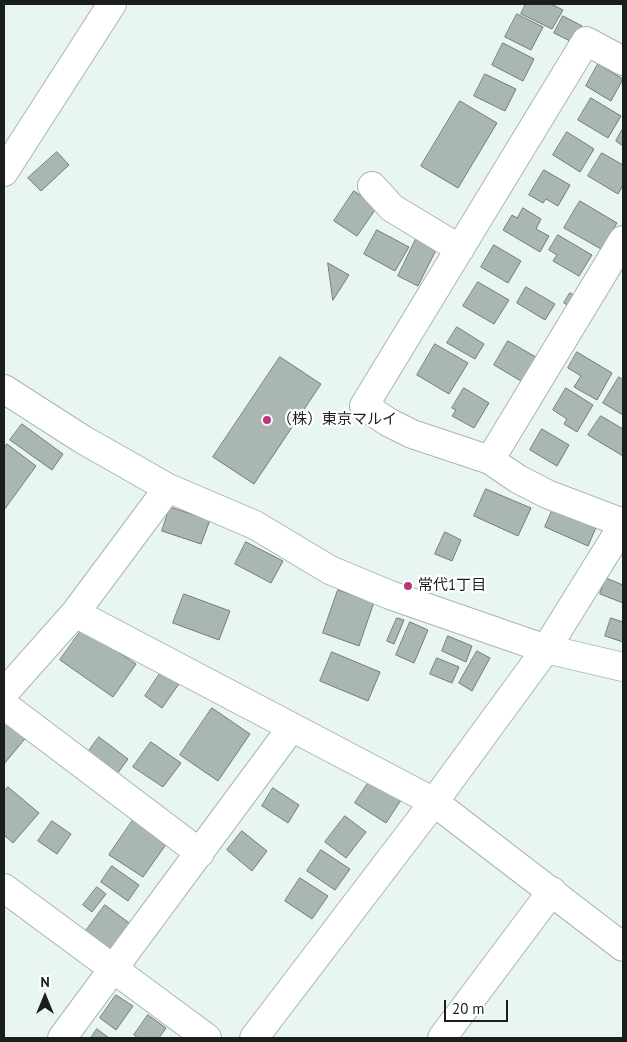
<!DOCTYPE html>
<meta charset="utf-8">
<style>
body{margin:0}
#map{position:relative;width:627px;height:1042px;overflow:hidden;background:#e8f5f0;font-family:"PT Sans",sans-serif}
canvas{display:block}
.frame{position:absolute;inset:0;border:5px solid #1a1e1d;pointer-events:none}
.north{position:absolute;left:20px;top:972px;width:50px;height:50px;-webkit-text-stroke:4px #fff;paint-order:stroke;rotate:0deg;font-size:14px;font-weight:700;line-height:20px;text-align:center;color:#1a1e1d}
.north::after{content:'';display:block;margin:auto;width:18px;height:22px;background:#1a1e1d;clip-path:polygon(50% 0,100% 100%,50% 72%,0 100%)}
.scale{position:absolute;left:444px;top:1000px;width:64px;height:22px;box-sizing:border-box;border:2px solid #1a1e1d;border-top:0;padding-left:6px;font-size:15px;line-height:18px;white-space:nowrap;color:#1a1e1d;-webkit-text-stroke:4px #fff;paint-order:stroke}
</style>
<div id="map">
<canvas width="627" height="1042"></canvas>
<div class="frame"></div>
<div class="north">N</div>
<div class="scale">20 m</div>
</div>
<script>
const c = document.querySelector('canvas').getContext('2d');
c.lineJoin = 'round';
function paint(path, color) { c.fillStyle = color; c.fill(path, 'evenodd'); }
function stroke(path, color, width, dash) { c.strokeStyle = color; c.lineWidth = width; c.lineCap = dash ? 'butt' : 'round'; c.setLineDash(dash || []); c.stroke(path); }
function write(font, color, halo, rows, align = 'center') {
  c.font = font + ' "PT Sans","Noto Sans JP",sans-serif'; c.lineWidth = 4.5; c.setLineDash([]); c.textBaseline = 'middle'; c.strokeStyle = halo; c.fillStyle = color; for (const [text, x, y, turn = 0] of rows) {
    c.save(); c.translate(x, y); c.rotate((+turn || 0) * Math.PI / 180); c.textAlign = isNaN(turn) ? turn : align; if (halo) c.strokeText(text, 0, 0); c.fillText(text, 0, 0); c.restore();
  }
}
const building = new Path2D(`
 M526 4H551L563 10 552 29 521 14Z
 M517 14 543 27 531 50 505 37Z
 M563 16 582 26 574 43 554 33Z
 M503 43 534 59 523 81 492 65Z
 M598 64 623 79 611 101 586 86Z
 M485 74 516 89 505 111 474 96Z
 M591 98 621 116 608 138 578 120Z
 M460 101 497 123 458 188 421 166Z
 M623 128V146L616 141Z
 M567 132 594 149 580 172 553 155Z
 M57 152 69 165 41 191 28 178Z
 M602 153 623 165V185L618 194 588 176Z
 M544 170 570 185 558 206 546 199 543 203 529 195Z
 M354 191 377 207 357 236 334 221Z
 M580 201 617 223 601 249 564 228Z
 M523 208 541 219 536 229 549 236 540 252 503 230 512 215 517 218Z
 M377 230 409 247 395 271 364 254Z
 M558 235 592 255 579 276 553 261 557 255 549 250Z
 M417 237 437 248 418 286 398 276Z
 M494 245 521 261 508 283 481 267Z
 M328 263 349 275 333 300Z
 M478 282 509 300 494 324 463 306Z
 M526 287 555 304 545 320 517 303Z
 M570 293 581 299 575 310 564 303Z
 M457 327 484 344 475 359 447 343Z
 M508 341 541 360 526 384 494 365Z
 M435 344 468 363 449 394 417 375Z
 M577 352 612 373 597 400 574 387 581 376 568 368Z
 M280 357 321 384 254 484 213 457Z
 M619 377 623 380V415L603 403Z
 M464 388 489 403 474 428 452 416 456 410 452 408Z
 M566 388 593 405 577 432 564 424 567 419 553 410Z
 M601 416 623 429V456L588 435Z
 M22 424 63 454 52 470 10 440Z
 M542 429 569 445 557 466 530 450Z
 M7 444 36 466 4 510V449Z
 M486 489 531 508 518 536 474 516Z
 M555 504 598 523 588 546 545 527Z
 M170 507 210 520 201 544 162 531Z
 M445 532 461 540 452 561 435 554Z
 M246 542 283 561 271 583 235 564Z
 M606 578 623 585V603L600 594Z
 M338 590 374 602 359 646 323 633Z
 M184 594 230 611 219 640 173 623Z
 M397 618 404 620 394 644 387 641Z
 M611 618 623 622V642L605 636Z
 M410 622 428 630 414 663 396 655Z
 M83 628 136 664 113 697 60 660Z
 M448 636 472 646 466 662 442 651Z
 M477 651 490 658 472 691 459 683Z
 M332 652 380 672 368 701 320 681Z
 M437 658 459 667 452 683 430 674Z
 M163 669 181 681 162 708 145 696Z
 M212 708 250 734 218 781 180 755Z
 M4 715 28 735 4 764Z
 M99 737 128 759 117 774 88 752Z
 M151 742 181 763 163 787 133 767Z
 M370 780 401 800 386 823 355 803Z
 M8 787 39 813 13 843 4 835V792Z
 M273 788 299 805 288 823 262 806Z
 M345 816 366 832 346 858 325 842Z
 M133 820 167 843 143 877 109 855Z
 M52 821 71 834 57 854 38 841Z
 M242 831 267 851 252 871 227 850Z
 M321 850 350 869 335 890 307 871Z
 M112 866 139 885 128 901 101 882Z
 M300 878 328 896 312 919 285 901Z
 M97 887 106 894 92 912 83 905Z
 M105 905 132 925 111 952 85 932Z
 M116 995 133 1006 116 1030 100 1018Z
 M148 1015 166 1028 159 1038H138L134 1035Z
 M97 1029 109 1038H91Z`);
const minor = new Path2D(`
 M623 61 586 41 364 406 388 422 412 434 490 460 518 479 547 494 623 523
 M4 172 112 4
 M372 186 392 208 460 249
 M4 389 82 439 168 488 255 525 330 570 390 595 546 649 623 667
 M490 460 623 240
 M75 613 434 802 623 947
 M4 693 75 613 168 488
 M4 705 200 853
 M4 888 207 1038
 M62 1038 292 727
 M254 1038 434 802 546 649 623 525
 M442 1038 552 891`);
const markers = [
 [267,420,5,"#bc377a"],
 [408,586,5,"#bc377a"]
];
const poiNames = [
 ["（株）東京マルイ",277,420],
 ["常代1丁目",418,586]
];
paint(building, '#aab6b2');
stroke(building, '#727c79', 1);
stroke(minor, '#aab5b1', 30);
stroke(minor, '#fff', 28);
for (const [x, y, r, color] of markers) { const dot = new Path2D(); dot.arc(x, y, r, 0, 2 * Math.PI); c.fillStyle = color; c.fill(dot); stroke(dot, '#fff', 2); }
write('15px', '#1a1e1d', '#fff', poiNames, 'left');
</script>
